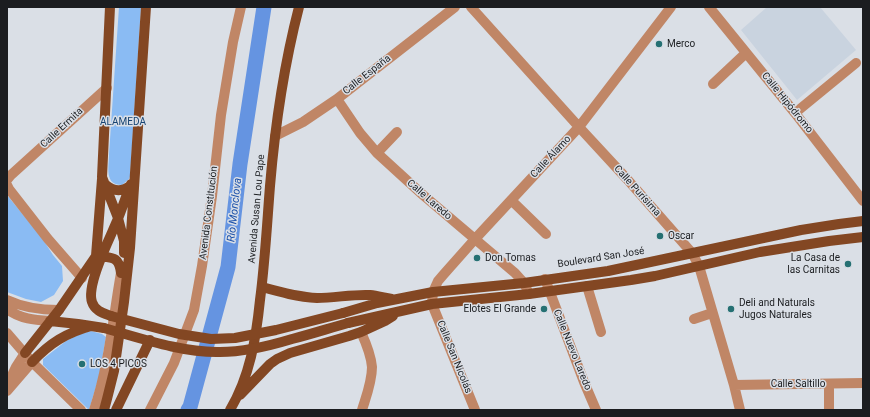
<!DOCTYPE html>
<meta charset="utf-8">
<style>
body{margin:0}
#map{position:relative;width:870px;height:417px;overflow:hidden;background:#dadfe6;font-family:Roboto,sans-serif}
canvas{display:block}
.frame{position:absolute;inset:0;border:8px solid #1b1d20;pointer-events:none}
</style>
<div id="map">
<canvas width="870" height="417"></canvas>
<div class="frame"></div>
</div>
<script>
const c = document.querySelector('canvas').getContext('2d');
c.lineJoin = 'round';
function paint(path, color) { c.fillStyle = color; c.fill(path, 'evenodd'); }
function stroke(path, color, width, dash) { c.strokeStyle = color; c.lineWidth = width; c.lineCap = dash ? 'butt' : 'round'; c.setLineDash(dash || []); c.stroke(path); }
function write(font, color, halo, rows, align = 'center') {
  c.font = font + ' Roboto,sans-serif'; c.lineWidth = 3; c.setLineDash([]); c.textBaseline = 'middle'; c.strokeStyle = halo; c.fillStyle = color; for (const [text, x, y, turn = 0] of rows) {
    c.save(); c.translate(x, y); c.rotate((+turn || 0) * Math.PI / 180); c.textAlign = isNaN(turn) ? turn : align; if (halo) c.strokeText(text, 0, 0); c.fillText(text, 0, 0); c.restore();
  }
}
const built = new Path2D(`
 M767 7H820L856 50 797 100 741 30Z`);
const green = new Path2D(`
 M119 7H141L130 176 129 179 122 185C104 185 109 167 109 154Z
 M7 195 42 238 53 255 62 266 63 281 54 295 41 302 26 299 7 292Z
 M91 331 102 334 106 337 99 377 89 410 43 365V359L66 341 80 334Z`);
const river = new Path2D(`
 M188 410 190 407 228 267 240 164 264 7`);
const minor = new Path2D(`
 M471 7 579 127 627 179 692 253 699 266 734 385 740 410
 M709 7 795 113 863 201
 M713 84 746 53
 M337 99 360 133 377 153 423 195 515 273 524 283 529 294
 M795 113 856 63
 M275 136 303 122 337 99 455 7
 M377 153 397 132
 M7 180 11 175 107 88
 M7 185 9 189 48 239 82 278
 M511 200 546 234
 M545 279 584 382 596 410
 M587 286 601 332
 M7 300C24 308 40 310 59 310
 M7 309C20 319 35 320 50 321
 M694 319 712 313
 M361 332C366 343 371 355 372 367 372 382 366 397 362 410
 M7 333 32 362 81 410
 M829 384V410
 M734 385 863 383
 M7 386 16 367 25 353
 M7 391 32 362
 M94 410C109 366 113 318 121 273
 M150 410 174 363 194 310 202 266 212 196 221 115 233 42 241 7
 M475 410 432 304 433 292 438 281 444 274 475 239 579 127 671 7`);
const major = new Path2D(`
 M110 7 102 177 118 218 124 241V253
 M106 185C114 192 123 192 131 185
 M96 256 102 179
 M262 287C280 292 298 297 317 298 335 298 353 294 370 295 378 296 385 298 392 299
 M343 313 377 303 433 292 524 283 608 271 801 230 839 224 863 221
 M111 316C103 313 95 311 92 302 86 285 110 238 117 221 122 209 126 196 131 184
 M50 321 78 324 104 328
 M348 323 432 304 529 294 631 280 655 276 760 252 829 241 863 237
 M25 353 59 310 96 256C111 258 119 255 121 273
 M32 362C50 343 66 333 91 326
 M240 395 270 364 277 359 290 353 349 336 361 332 385 321 393 316
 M104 410 107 399 114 371 124 302 130 248 146 7
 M116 410 150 340
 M230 410C250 376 256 339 260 300 265 262 267 224 270 186 275 126 284 65 299 7`);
const majorBridge = new Path2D(`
 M111 316 179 334 211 339 235 338 276 330 343 313
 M104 328C140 338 183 353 220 352 245 352 269 346 292 339 311 334 330 328 348 323`);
const markers = [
 [659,44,4,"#257073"],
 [660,236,4,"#257073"],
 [477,258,4,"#257073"],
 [848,264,4,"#257073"],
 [544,309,4,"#257073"],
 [731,309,4,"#257073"],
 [82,364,4,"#257073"]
];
const poiNames = [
 ["Merco",667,44],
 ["Oscar",668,236],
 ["Don Tomas",485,258],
 ["La Casa de",840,258,"right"],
 ["las Carnitas",840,270,"right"],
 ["Deli and Naturals",739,303],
 ["Jugos Naturales",739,315],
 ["Elotes El Grande",536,309,"right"],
 ["LOS 4 PICOS",90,364]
];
const streetNames = [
 ["Calle España",367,75,-38],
 ["Calle Hipódromo",787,103,51],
 ["Calle Ermita",62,128,-43],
 ["Calle Álamo",551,157,-47],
 ["Calle Purísima",637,191,48],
 ["Calle Laredo",429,200,41],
 ["Avenida Susan Lou Pape",257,209,-85],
 ["Avenida Constitución",209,213,-83],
 ["Boulevard San José",601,258,-9],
 ["Calle Nuevo Laredo",572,350,68],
 ["Calle San Nicolás",454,357,68],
 ["Calle Saltillo",798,384]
];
const parkNames = [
 ["ALAMEDA",123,122]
];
const waterNames = [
 ["Río Monclova",235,210,-84]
];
paint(built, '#c9d3df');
paint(green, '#8abbf3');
stroke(river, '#6594e1', 15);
stroke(minor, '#c08666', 10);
stroke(major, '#834723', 10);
stroke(majorBridge, '#834723', 10);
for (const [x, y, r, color] of markers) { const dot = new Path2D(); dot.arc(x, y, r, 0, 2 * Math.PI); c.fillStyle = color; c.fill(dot); stroke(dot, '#dadfe6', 1.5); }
write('10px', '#1b1d20', '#dadfe6', poiNames, 'left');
write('10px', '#1b1d20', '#dadfe6', streetNames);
write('10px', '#164372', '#dadfe6', parkNames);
write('italic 11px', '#174ea9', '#dadfe6', waterNames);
</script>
